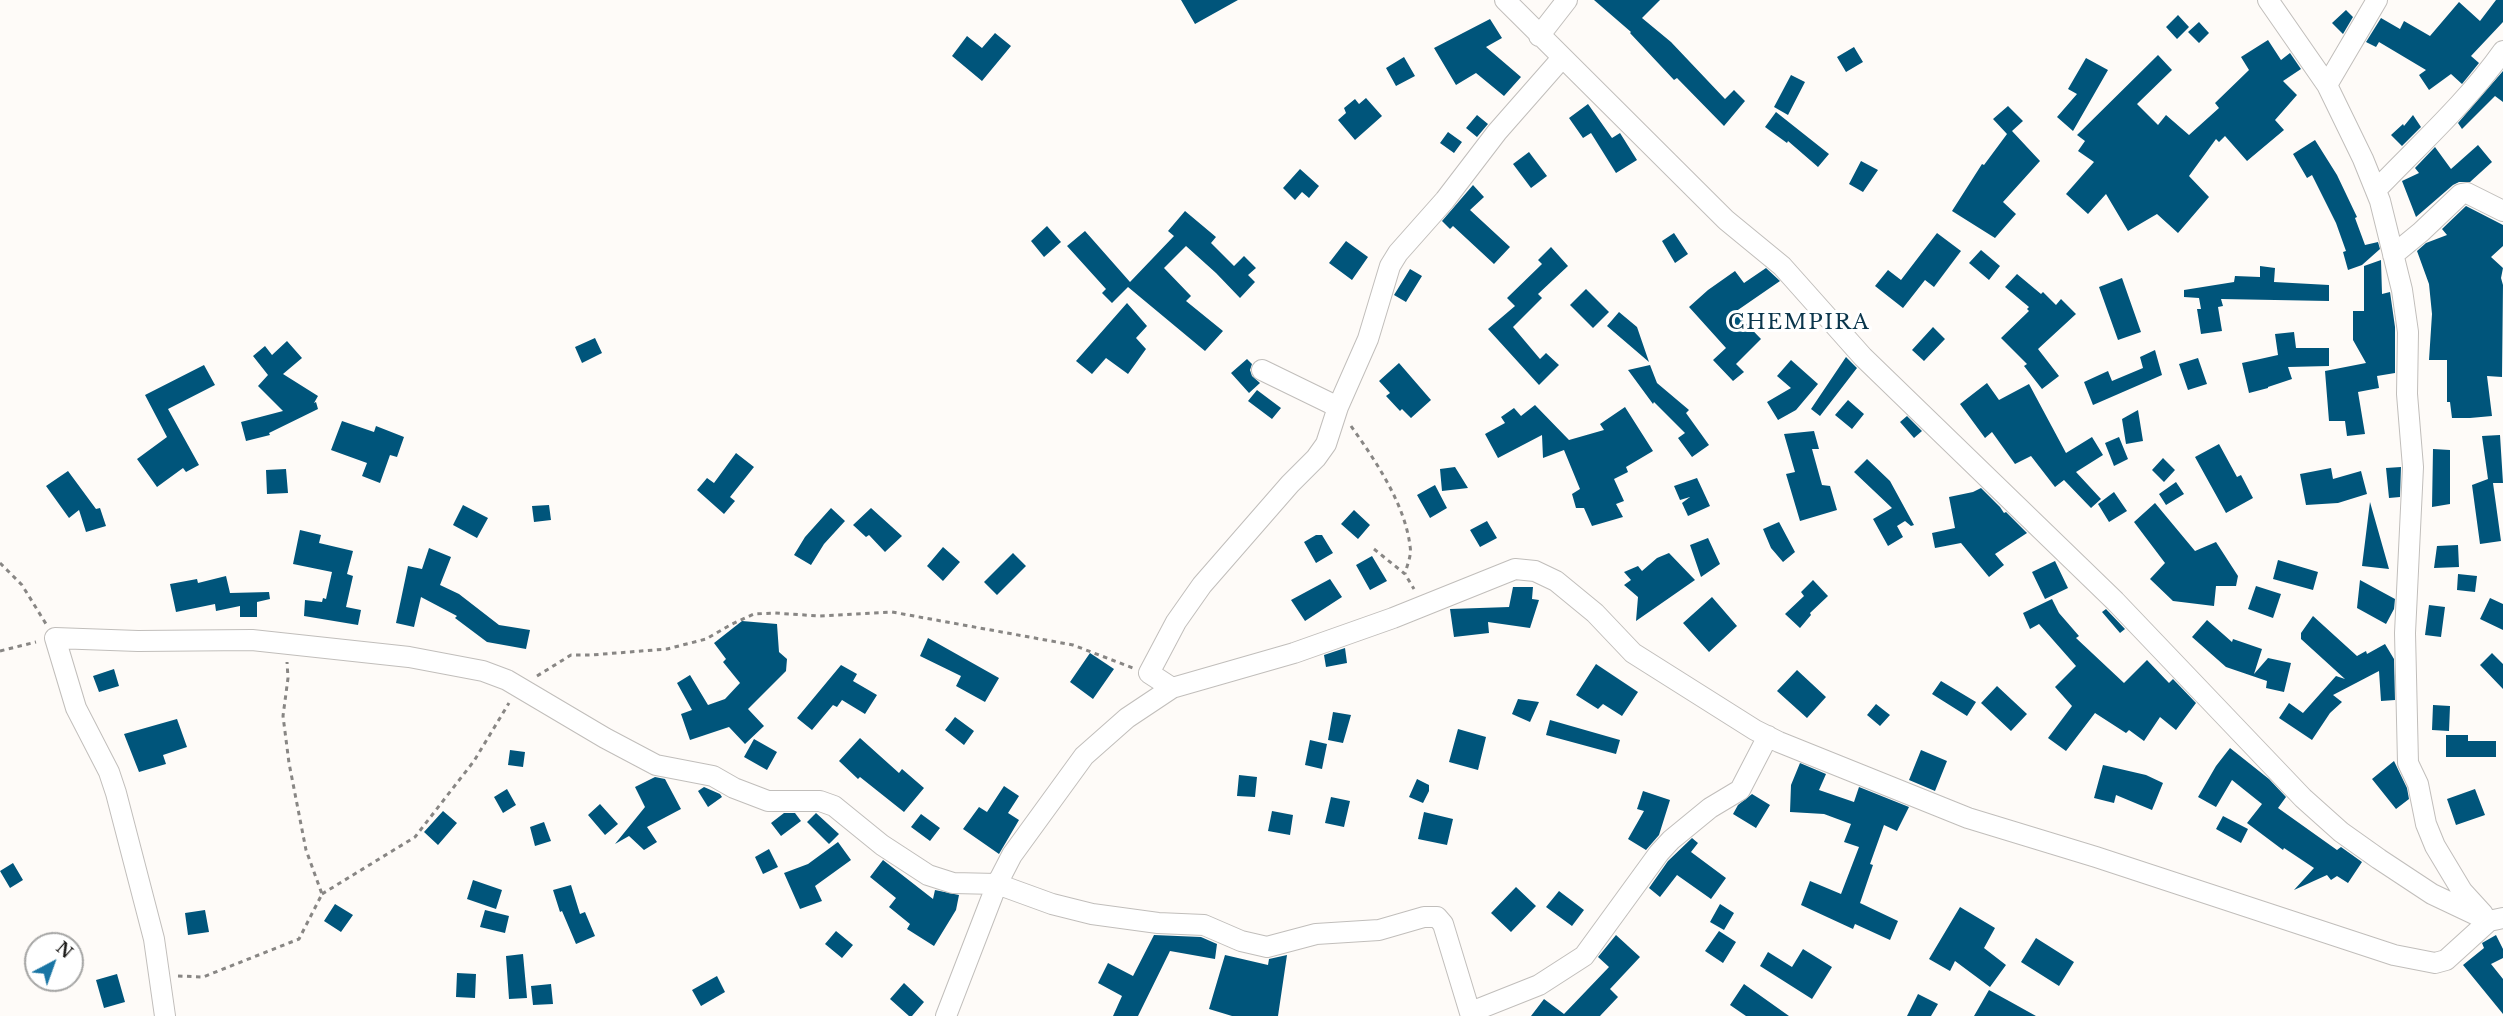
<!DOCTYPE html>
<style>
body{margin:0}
#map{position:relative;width:2503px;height:1016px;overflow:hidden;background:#fefbf8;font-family:"Libre Baskerville",serif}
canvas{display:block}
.north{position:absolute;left:24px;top:932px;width:60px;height:60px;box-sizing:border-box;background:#fff;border:2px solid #a5a5a4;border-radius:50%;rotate:41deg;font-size:16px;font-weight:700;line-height:24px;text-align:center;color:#1e1d1b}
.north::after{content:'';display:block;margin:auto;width:21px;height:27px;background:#1975a4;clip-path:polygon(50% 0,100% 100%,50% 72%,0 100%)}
</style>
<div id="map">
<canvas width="2503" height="1016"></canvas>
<div class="north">N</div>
</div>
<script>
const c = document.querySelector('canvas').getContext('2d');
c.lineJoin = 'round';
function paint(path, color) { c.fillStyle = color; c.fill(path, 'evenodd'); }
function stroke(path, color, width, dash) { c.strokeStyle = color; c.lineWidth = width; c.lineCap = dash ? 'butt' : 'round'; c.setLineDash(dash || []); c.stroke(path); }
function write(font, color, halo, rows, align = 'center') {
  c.font = font + ' "Libre Baskerville",serif'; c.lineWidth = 6; c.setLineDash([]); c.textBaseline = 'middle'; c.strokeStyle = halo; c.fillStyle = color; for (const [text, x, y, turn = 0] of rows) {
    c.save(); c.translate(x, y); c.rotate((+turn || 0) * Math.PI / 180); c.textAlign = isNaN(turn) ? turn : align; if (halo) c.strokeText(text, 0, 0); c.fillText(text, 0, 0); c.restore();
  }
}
const building = new Path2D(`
 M1181 0H1238L1195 24Z
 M1594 0H1660L1642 18 1671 42 1725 99 1734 90 1745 101 1724 126 1677 78 1674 80 1630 33 1631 32Z
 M2496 0H2503V22L2471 56 2479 63 2462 84 2451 74 2429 90 2419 75 2426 70 2379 42 2376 47 2366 42 2381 18 2400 29 2404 21 2430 36 2459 2 2480 21Z
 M2346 10 2353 17 2343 34 2332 23Z
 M2178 15 2189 27 2177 39 2166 27Z
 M1490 19 1502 38 1486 47 1521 77 1504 96 1476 73 1456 85 1434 48Z
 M2199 22 2209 33 2199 43 2188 32Z
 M995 33 1011 46 982 81 952 56 967 36 982 48Z
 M2268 40 2281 60 2290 53 2301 69 2283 81 2297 95 2275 120 2284 130 2247 161 2225 136 2219 142 2216 139 2189 176 2209 197 2178 233 2157 214 2128 231 2106 194 2088 214 2066 194 2094 162 2078 151 2085 141 2077 135 2158 55 2172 70 2137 104 2158 125 2166 115 2189 135 2219 108 2215 103 2249 70 2241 57Z
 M1854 47 1863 62 1846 72 1837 57Z
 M1404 57 1415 76 1396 86 1386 68Z
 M2086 58 2108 70 2073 131 2057 117 2077 94 2068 89Z
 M2503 71V102L2495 96 2462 129 2458 123Z
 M1791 75 1805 82 1788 115 1774 107Z
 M1366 98 1382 116 1355 140 1338 120 1346 113 1344 108 1355 99 1359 104Z
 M1588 104 1612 138 1620 133 1637 160 1616 173 1591 133 1583 138 1569 118Z
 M2008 106 2023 121 2012 131 2040 161 2003 202 2016 214 1995 238 1952 211 1982 164 1984 165 2007 134 1993 119Z
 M1776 112 1829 154 1818 167 1788 141 1787 143 1765 127Z
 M1477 115 1488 124 1477 137 1466 128Z
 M2413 115 2421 127 2402 146 2391 135 2403 124 2404 126Z
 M1448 132 1462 142 1454 153 1440 143Z
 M2315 140 2337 175 2357 217 2355 218 2365 245 2378 242 2380 249 2362 265 2348 270 2343 252 2346 251 2336 223 2312 175 2307 178 2293 154Z
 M2478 145 2492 162 2470 182H2459L2453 185 2416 217 2402 181 2419 173 2415 168 2435 147 2451 169Z
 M1529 152 1547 176 1531 188 1513 164Z
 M1861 161 1878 170 1863 192 1849 184Z
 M1300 169 1319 186 1309 198 1302 192 1295 200 1283 188Z
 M1473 185 1484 197 1470 210 1510 247 1494 264 1453 226 1450 229 1442 221Z
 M2466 206 2503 225V246L2491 257 2503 268 2501 278 2503 285 2502 377 2487 376 2492 416 2470 418H2452L2450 402H2447V360H2429L2432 314 2429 284 2417 251 2426 243 2447 235 2442 229Z
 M1185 211 1216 237 1211 243 1234 266 1244 256 1256 268 1248 275 1255 282 1240 298 1216 273 1186 246 1164 268 1191 296 1186 301 1223 331 1205 351 1128 287 1112 303 1102 293 1106 289 1067 246 1085 231 1130 282 1174 236 1168 231Z
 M1047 226 1061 242 1044 257 1031 241Z
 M1674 233 1688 254 1675 263 1662 241Z
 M1937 233 1961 251 1934 287 1925 280 1903 308 1875 286 1888 270 1901 280Z
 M1346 241 1368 257 1352 280 1329 263Z
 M1551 247 1568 266 1538 294 1542 298 1513 327 1540 359 1546 353 1559 365 1539 385 1488 329 1515 306 1507 298 1542 264 1538 260Z
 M1981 250 2000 266 1989 280 1969 263Z
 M2381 260 2382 294 2390 292 2395 327V373L2377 376 2379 388 2358 392 2365 434 2347 436 2345 421H2329L2325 371 2366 363 2353 340V311H2364V266Z
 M2260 266 2275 268 2274 282 2329 285V301L2221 299 2223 306 2218 307 2222 331 2201 334 2197 309H2201L2199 298 2184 297V290L2234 282 2235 276 2260 277Z
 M1766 268 1780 281 1735 312 1761 339 1736 364 1744 372 1733 381 1713 360 1726 348 1689 307 1708 290 1735 271 1744 283Z
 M1410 269 1422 276 1406 302 1394 295Z
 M2017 274 2041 294 2043 292 2056 305 2061 299 2076 314 2038 349 2059 376 2042 389 2024 366 2027 364 2001 338 2029 311 2027 309 2029 307 2005 287Z
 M2122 278 2141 332 2118 340 2099 287Z
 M1586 289 1609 312 1593 328 1570 305Z
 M1127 303 1147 326 1136 338 1146 349 1128 374 1106 358 1092 374 1076 361Z
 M1619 312 1637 327 1649 362 1607 326Z
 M1933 327 1945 339 1924 361 1912 350Z
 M2294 332 2296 348H2329V366L2288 367 2292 379 2268 387V388L2249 393 2242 363 2278 355 2275 334Z
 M595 338 602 353 582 363 575 347Z
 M287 341 302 358 283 374 318 396 314 403 316 402 318 409 269 433 270 435 246 441 241 422 283 411 258 386 268 375 253 356 265 346 272 355Z
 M2155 350 2162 375 2093 405 2084 382 2108 371 2112 381 2143 368 2140 357Z
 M1846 357 1857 368 1820 416 1811 409Z
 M2198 358 2207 384 2188 390 2179 364Z
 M1247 359 1252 364 1250 370 1252 376 1260 383 1249 393 1231 373Z
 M1791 360 1818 384 1796 410 1778 420 1767 402 1791 388 1777 376Z
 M1399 363 1431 400 1411 418 1402 409 1400 411 1386 396 1390 393 1379 381Z
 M204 365 215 385 168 409 199 465 186 472 183 468 157 487 137 459 167 437 145 395Z
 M1650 365 1657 383 1689 410 1686 413 1709 445 1692 457 1678 438 1685 433 1654 402 1653 404 1628 370Z
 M1987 383 1999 400 2029 384 2066 453 2092 437 2103 455 2076 472 2101 499 2091 508 2064 480 2055 487 2031 456 2015 464 1992 432 1985 438 1960 404Z
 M1257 390 1281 408 1272 419 1248 401Z
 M1848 400 1864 414 1852 429 1835 415Z
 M1535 405 1569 440 1604 430 1600 424 1625 407 1653 451 1626 467 1628 472 1614 479 1624 501 1616 504 1623 517 1592 526 1584 508H1576L1572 494 1580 489 1564 450 1543 458 1542 435 1498 458 1485 434 1505 423 1501 417 1514 408 1521 416Z
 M2138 410 2143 441 2126 444 2122 419Z
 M1907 416 1922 431 1914 438 1900 422Z
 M342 421 374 432 376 426 404 437 397 457 390 455 380 483 362 476 367 463 331 450Z
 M1814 431 1819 449H1812L1822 485 1830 486 1837 510 1800 521 1786 474 1795 472 1784 434Z
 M2500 435 2503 483H2493L2501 541 2480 544 2472 485 2488 479 2482 436Z
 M2119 437 2128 459 2114 466 2105 443Z
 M2219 444 2237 477 2241 475 2253 498 2226 513 2195 457Z
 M2433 449 2450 450V504L2432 507Z
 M736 453 754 467 730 497 735 501 724 514 697 490 707 478 714 483Z
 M2163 458 2175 470 2164 482 2152 470Z
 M1867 459 1890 481 1914 525 1911 526 1905 521 1897 526 1903 537 1888 546 1873 519 1892 508 1854 472Z
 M1455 467 1468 488 1442 491 1440 469Z
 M2401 467 2400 497 2389 498 2386 468Z
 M2331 468 2333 479 2361 471 2367 494 2338 503 2306 505 2300 474Z
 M286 469 288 493 267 494 266 470Z
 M68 471 96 509 100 508 106 526 86 532 79 510 69 518 46 486Z
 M1697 478 1710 506 1688 516 1682 503 1690 497 1680 500 1674 486Z
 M2176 482 2184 494 2166 505 2159 494Z
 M1435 485 1447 508 1430 518 1417 495Z
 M1981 488 2000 507 2004 513 2006 512 2027 533 1995 554 2004 565 1989 577 1961 543 1935 548 1932 533 1955 528 1949 497 1973 492Z
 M2114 492 2127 511 2109 522 2098 504Z
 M2370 502 2389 569 2362 566Z
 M2155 503 2195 551 2216 542 2238 576 2236 586H2216L2214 606 2173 601 2150 579 2165 563 2134 522Z
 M463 505 488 518 477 538 453 525Z
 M549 505 551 520 534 522 532 506Z
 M831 508 845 521 824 544 811 565 794 555 805 537Z
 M871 508 902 536 885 552 869 535 866 537 853 525Z
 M1354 510 1370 525 1358 539 1341 524Z
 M1487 521 1497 538 1480 547 1470 530Z
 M1779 522 1795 552 1783 562 1771 548 1763 529Z
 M300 530 321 535 319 543 353 551 347 574 353 576 346 607 361 610 358 625 304 616 305 600 322 602 323 598 326 599 332 572 293 564Z
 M1316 535H1322L1333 553 1316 563 1304 542Z
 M1708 538 1720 564 1701 577 1690 545Z
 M2458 545 2459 567 2434 568 2437 546Z
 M943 547 960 562 943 581 927 566Z
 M429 548 451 557 440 585 459 594 499 625 530 630 526 649 487 642 455 618 457 616 421 597 414 627 396 623 408 566 422 569Z
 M1013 553 1026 566 997 595 984 582Z
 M1669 553 1695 580 1636 621 1638 597 1624 585 1631 580 1624 572 1638 566 1642 571 1657 558Z
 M1372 556 1387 581 1370 590 1356 565Z
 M2278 560 2318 572 2313 590 2273 579Z
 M2055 561 2068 588 2045 599 2032 572Z
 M2458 574 2477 576 2475 592 2457 590Z
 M226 576 230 593 269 592 270 599 257 602V617H240V606L216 611 215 604 176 612 170 584 197 579 198 583Z
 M1330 579 1342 597 1305 621 1291 600Z
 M1813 580 1828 596 1810 613 1811 615 1800 628 1785 614 1804 596 1801 592Z
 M2360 580 2395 599 2394 609 2386 624 2357 608Z
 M2256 586 2281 594 2273 618 2248 609Z
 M1513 587H1533L1532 599 1539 600 1530 628 1488 622 1489 633 1454 637 1450 609 1509 607Z
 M1712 597 1737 626 1709 652 1683 623Z
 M2490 598 2503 604V630L2480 619Z
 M2052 599 2059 613 2079 636 2076 638 2124 683 2147 660 2169 683 2173 679 2196 703 2176 730 2160 717 2144 741 2129 730 2126 733 2095 713 2066 751 2048 738 2072 706 2055 687 2076 666 2039 624 2030 629 2023 613Z
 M2429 605 2445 607 2441 637 2425 635Z
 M2106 609 2125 629 2120 633 2102 612Z
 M2313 616 2357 656 2366 651 2367 654 2385 644 2394 659 2395 700 2381 701 2379 671 2333 695 2342 702 2330 713 2312 740 2279 718 2289 703 2303 713 2336 676 2345 679 2301 639V633Z
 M2207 620 2232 642 2233 639 2262 649 2254 674 2268 658 2291 663 2284 692 2266 688 2267 681 2226 667 2192 637Z
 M742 621 777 624 779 652 787 659 786 671 748 709 764 726 745 744 729 727 690 740 681 714 692 710 677 683 690 675 708 705 725 699 740 683 723 662 726 659 714 643Z
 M928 638 999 678 985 702 956 686 961 676 920 656Z
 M1345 648 1347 663 1326 667 1324 655Z
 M1090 653 1114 669 1093 699 1070 682Z
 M2492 653 2503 664V689L2480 665Z
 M1596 664 1638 692 1622 716 1603 704 1598 709 1576 695Z
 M841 665 857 674 853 681 877 695 865 714 842 700 837 707 833 705 812 730 797 718Z
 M114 669 119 686 99 692 93 676Z
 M1797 670 1826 697 1807 718 1777 691Z
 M1941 681 1976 702 1967 716 1932 694Z
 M1997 686 2027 714 2011 731 1981 703Z
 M1518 699 1539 702 1530 722 1512 714Z
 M1876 704 1890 715 1880 726 1867 715Z
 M2433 705 2450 706 2449 731 2432 730Z
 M1333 712 1351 715 1343 743 1328 740Z
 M955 717 974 731 964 745 945 730Z
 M177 719 187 747 163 755 166 764 139 772 124 734Z
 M1550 720 1620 740 1616 754 1546 735Z
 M1458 729 1486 737 1478 770 1449 762Z
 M2446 735H2468V741H2496V757H2446Z
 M860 738 899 773 902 769 924 788 904 812 860 777 858 779 839 761Z
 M754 739 777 752 767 770 744 757Z
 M1310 740 1327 744 1322 769 1305 765Z
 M2230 748 2269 779 2286 797 2278 808 2337 850 2341 847 2362 862 2348 883 2337 876 2331 880 2327 875 2294 890 2314 868 2284 848 2283 850 2247 823 2262 804 2232 780 2216 807 2198 797 2216 766Z
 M510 750 525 752 523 767 508 765Z
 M1921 750 1947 761 1935 791 1909 780Z
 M2394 761 2407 788 2409 799 2396 809 2372 779Z
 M1800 763 1826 774 1819 790 1854 802 1859 787 1909 807 1897 831 1884 825 1870 864 1873 865 1860 903 1898 921 1890 940 1855 924 1853 929 1801 905 1810 881 1841 894 1859 847 1844 842 1851 824 1824 814 1790 812 1791 785Z
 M2103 765 2146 775 2163 783 2152 810 2116 795 2114 803 2094 798Z
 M1239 775 1257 777 1255 797 1237 796Z
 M655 777 665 779 681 809 647 827 657 842 644 850 629 836 615 844 645 807 635 787Z
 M1417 779 1429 785V791L1423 803 1409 797Z
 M1004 786 1019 796 1008 813 1019 820 999 854 963 829 979 807 987 812Z
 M704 787 720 794 722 797 708 807 698 791Z
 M507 789 516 805 503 813 494 797Z
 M2475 789 2485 815 2456 825 2447 799Z
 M1643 791 1670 800 1659 835 1646 850 1628 839 1644 811 1637 809Z
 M1752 794 1770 805 1756 828 1733 814 1738 805Z
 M1331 797 1350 801 1344 827 1325 823Z
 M600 804 618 824 605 835 588 815Z
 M443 811 457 823 438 845 424 832Z
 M1272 811 1293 815 1290 835 1268 831Z
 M1424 812 1453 819 1447 845 1418 839Z
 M784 813H795L801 821 781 836 771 823Z
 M816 813 839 834 829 844 807 822Z
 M921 814 940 828 930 841 911 827Z
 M2223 816 2248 829 2241 843 2216 829Z
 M544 822 551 841 535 846 530 827Z
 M1692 838 1698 843 1691 852 1726 878 1711 899 1677 875 1660 897 1649 888 1668 861Z
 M838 842 851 860 815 886 822 901 800 909 784 873 808 864Z
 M769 849 778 867 763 874 755 857Z
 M883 860 933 899 935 890 959 895 956 910 934 946 907 929 910 924 889 907 896 898 870 877Z
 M13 863 23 880 10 888 0 871Z
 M473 880 502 890 496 909 467 899Z
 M571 885 580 914 585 912 595 936 576 944 562 911 560 912 553 890Z
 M1516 887 1536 906 1511 932 1491 913Z
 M1559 891 1584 910 1572 926 1546 907Z
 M335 904 353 915 341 932 324 921Z
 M1720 904 1734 913 1724 930 1710 922Z
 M1960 907 1995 928 1984 948 2006 965 1990 987 1955 961 1950 971 1929 959Z
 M205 910 209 932 188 935 185 913Z
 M485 910 509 916 505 933 480 927Z
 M836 931 853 945 842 958 825 944Z
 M1719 931 1736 942 1723 963 1705 951Z
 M1154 935 1201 937 1217 944 1215 959 1170 951 1138 1016H1113L1122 996 1098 983 1108 963 1133 976Z
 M1616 935 1640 957 1610 989 1618 997 1600 1016H1531L1544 999 1564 1014 1609 967 1598 957Z
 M2496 935 2503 949V958L2491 964 2503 979V1014L2463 965 2484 948 2482 943Z
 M2036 938 2074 962 2059 986 2021 962Z
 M1803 949 1832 967 1812 999 1760 966 1768 952 1792 967Z
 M523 954 527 998 509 999 506 956Z
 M1225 955 1268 965 1269 959 1287 955 1278 1016H1232L1209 1009Z
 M457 973 476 974 475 998 456 997Z
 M117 974 125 1002 104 1008 96 980Z
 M717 976 725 992 701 1006 692 990Z
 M904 983 924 1002 912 1016H909L890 999Z
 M551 984 553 1004 533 1005 531 986Z
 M1744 984 1751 989 1789 1016H1746L1730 1005Z
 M1989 990 2036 1016H1974Z
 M1918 994 1938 1004 1931 1016H1907Z`);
const path = new Path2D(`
 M1351 426C1375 460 1405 504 1410 546 1412 555 1407 565 1405 574
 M1374 549 1405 574 1414 589
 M0 563 22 585 46 624
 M0 651 36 642
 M537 676 571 655H591L667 649 706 639 732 624 754 614 775 613 819 616 892 612 1073 645 1133 668
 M322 894 415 837 474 761 509 703
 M178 976 203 977 299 939 322 894 306 850 289 763 283 716 288 678 287 662`);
const minor = new Path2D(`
 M1505 0 1726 220 1782 266 1863 357 2115 601 2303 798 2341 832 2379 859 2432 894 2489 921
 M2268 0 2327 85 2363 159 2380 201 2402 290 2408 332 2407 394 2413 467 2405 633 2408 763 2418 784 2426 824 2435 846 2462 891 2483 914
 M1539 36 1567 0
 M2327 85 2377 0
 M2376 190C2419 145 2467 102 2503 51
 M2393 255 2421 232 2461 194 2467 193 2503 211
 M1262 370 1338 407
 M1172 688 1149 673 1176 622 1202 585 1290 484 1316 458 1326 444 1338 407 1368 339 1390 266 1398 253 1445 200 1497 132 1562 58
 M1471 1012 1539 985 1584 956 1659 853 1671 840 1710 808 1740 790 1768 736
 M165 1016 154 939 116 793 109 772 76 708 55 638 138 641 252 640 409 657 483 671 507 680 605 738 656 765 713 776 734 788 768 801H820L834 806 882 845 928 875 953 883 997 884 1052 904 1092 914 1158 923 1204 925 1241 941 1267 947 1316 934 1379 930 1424 917H1437L1443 924 1471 1016
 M946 1016 997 884 1012 855 1084 756 1127 718 1172 688 1294 653 1393 618 1515 569 1535 571 1556 581 1595 613 1633 653 1755 730 1779 742 1968 818 2096 857 2394 955 2435 963 2446 960 2489 921 2503 918`);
const quarterNames = [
 ["CHEMPIRA",1799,323]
];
paint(building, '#00557b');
stroke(minor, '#c1bebb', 22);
stroke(path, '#888684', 3, [4.5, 4.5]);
stroke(minor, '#fff', 20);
c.letterSpacing = '1.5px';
write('21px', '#0b364c', '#fff', quarterNames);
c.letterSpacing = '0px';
</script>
